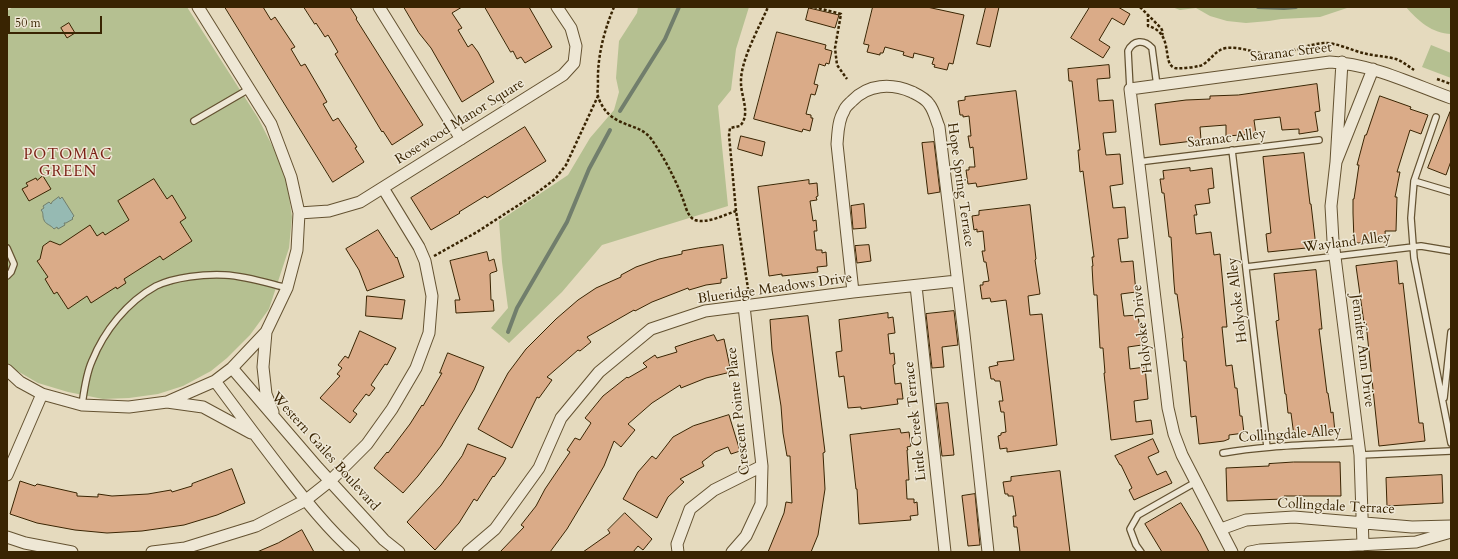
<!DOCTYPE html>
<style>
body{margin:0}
#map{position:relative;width:1458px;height:559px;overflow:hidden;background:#e5dabe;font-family:Cardo,serif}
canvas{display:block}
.frame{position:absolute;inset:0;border:8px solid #392402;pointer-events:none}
.scale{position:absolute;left:8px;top:16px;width:94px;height:18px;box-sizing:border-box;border:2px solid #392402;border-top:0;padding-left:5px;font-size:12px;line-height:14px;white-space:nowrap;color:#392402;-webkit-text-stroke:3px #eee7d5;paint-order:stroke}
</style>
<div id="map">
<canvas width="1458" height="559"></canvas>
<div class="frame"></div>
<div class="scale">50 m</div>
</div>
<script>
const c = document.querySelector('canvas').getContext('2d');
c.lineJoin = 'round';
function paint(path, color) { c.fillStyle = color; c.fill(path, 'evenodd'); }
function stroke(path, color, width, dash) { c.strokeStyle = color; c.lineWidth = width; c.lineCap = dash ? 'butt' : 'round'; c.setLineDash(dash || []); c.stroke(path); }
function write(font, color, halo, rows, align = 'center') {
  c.font = font + ' Cardo,serif'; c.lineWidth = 3; c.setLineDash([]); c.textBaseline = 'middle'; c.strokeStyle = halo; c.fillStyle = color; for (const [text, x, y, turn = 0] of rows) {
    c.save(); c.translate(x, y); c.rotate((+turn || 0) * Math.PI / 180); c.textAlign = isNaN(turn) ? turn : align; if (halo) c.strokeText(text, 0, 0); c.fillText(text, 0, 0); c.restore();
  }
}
const green = new Path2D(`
 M13 7H187L258 118 278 157 287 183 292 217 289 248 269 309 250 335 227 358 211 371 183 386 158 394 129 398 103 399 68 392 38 383 7 365V11Z
 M638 7H749L736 49 731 90 718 106 728 206 602 245 562 292 509 343 491 328 508 308 502 262 499 221 568 175 590 138 614 110 619 92 616 78 619 41 637 13Z
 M1172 7H1359L1347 8 1320 17 1281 19 1269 21 1246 23 1227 21 1210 16 1196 8 1180 10Z
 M1406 7H1451V34C1433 34 1417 20 1406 7Z
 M1431 45 1451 53V78L1422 67Z`);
const water = new Path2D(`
 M59 197 60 199 62 197 74 216 72 218 73 219 66 223H64L65 225 58 229 57 227 54 229C51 225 45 224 44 220 42 216 44 213 41 210L44 208 43 206 49 202 51 204 52 202Z`);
const stream = new Path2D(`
 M1258 7 1284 8 1296 7
 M620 111 665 39 679 7
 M508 332 517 308 567 222 589 169 610 130`);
const building = new Path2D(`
 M225 7H263L271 20 275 17 295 47 291 49 301 66 305 64 322 93 327 102 323 104 333 121 338 118 357 147 355 148 364 162 333 182Z
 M304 7H350L357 18 356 19 423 125 392 145 383 131 382 132 335 54 338 52 328 35 325 37 316 23 315 24Z
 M404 7H462L452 13 462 28 458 30 468 47 472 44 478 52 494 82 462 102 431 48 419 33Z
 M485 7H529L552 47 525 63 521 57 517 59 513 51 511 52Z
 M873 7H927L964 15 953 64 949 63 947 70 934 67 935 65 932 64 934 58 914 53 913 58 903 55 904 52 885 47 883 53H880V55L867 52 869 45 864 44Z
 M986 7H999L990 47 977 44Z
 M1090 7H1118L1130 14 1124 25 1112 18 1099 40 1110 47 1103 58 1071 38Z
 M809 8 839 15 835 28 806 20Z
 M69 23 75 33 67 38 61 28Z
 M777 32 826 45 825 49 832 51 829 64 826 63 825 66 819 64 814 84 818 85 815 95 811 94 806 114 811 115V118H813L810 131 803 129 802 132 754 119Z
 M1109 65 1110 78 1097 79 1099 101 1113 100 1116 132 1103 133 1106 155 1120 154 1123 184 1110 186 1113 208 1125 207 1128 238 1118 239 1121 262 1133 261 1136 292 1121 294 1124 316 1138 315 1142 345 1128 347 1130 369 1145 367 1148 399 1134 401 1136 422 1151 420 1153 434 1111 440 1104 373H1105L1103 348H1100L1097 295H1094L1093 284 1092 266H1093L1092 257H1094L1083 171 1080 172 1078 150H1080L1072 81H1069L1068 69Z
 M1317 84 1320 111 1315 112 1318 131 1299 134V129L1282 130 1280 117 1254 120 1256 134 1226 136V125L1200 127 1201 140 1160 145 1155 104 1186 100 1210 99V96L1238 95Z
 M1016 91 1027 179 977 187 976 183 968 184 966 170H969V167H975L973 147 970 148 968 136H971L969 116 963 117V115H960L958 101 965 100V97Z
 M1380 96 1411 107 1410 109 1428 115 1421 134 1410 130 1397 172H1400L1395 197H1397L1396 231H1385L1386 242 1356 243V241H1354L1353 213V199H1354L1359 165H1357L1365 135H1366Z
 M1450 112 1451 161 1446 175 1428 168Z
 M525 127 546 161 487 198 485 196 459 212 460 213 431 230 411 198Z
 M741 136 765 142 762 156 738 149Z
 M934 142 940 192 928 194 922 143Z
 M1304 153 1310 204H1311L1316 247 1268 252 1266 234 1271 233 1263 157Z
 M1190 168V171L1212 168 1214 188 1208 189 1210 203 1195 205 1197 215H1194L1196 234 1211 232 1214 255 1220 254 1227 327H1222L1226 366 1232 365 1235 388H1237L1240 416H1242L1244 433 1229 435V439L1224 441 1199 444 1196 416 1191 417 1186 361H1184L1182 338H1183L1177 294H1175L1174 283 1171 237H1169L1164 193H1162L1160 179H1164L1163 171Z
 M43 176 51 189 29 201 22 189 28 186 26 183 36 178 37 180Z
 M154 179 167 199 172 195 186 218 180 222 192 241 163 260 160 256 124 279 126 283 117 289 116 287 91 303 87 296 68 309 57 292 54 294 45 279 48 277 37 261 40 259 43 246 50 241 60 245 90 225 97 236 103 232 105 235 129 220 118 201Z
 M809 180V184L817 183 818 196 816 197 817 200 810 201 813 221 816 220 817 231H814L816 250H822V253L826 252 827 266 817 267 818 272 782 276V274L769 276 758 187Z
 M864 204 866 228 853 229 851 206Z
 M1030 205 1036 259 1035 260 1040 294 1028 296 1030 315 1042 314 1057 445 1007 452V448L1000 449 998 436 1001 435V433L1006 432 1004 412H1001L999 401H1003L1000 381H995L994 379H991L989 367 998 365 997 362 1014 360 1006 300 991 302 990 298 982 299 980 285H983V282L989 281 986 262H984L982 251H985L983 231 977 232V229L974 230 972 216 979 215V211Z
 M378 230 396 258 397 257 404 277 367 291 359 270 346 249Z
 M723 245 727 278 721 279V283L706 285 689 290 688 288 652 302 635 311 634 310 587 337 591 342 580 351 578 350 547 377 552 380 539 398 537 397 512 448 478 429 508 373 526 349 556 319 578 300 596 288 621 277V275L636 267 659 259 682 254V251L698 248Z
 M869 245 871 261 857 263 855 246Z
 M487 252 489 261 494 259 497 271 491 273 490 274 491 300H493L494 311 456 313 455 300H460L450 261Z
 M1397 261 1399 284 1403 283 1419 423H1423L1425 441 1379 446 1366 323H1364L1356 266Z
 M1316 270 1322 329H1319L1327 393H1328L1331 413 1333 412 1335 432 1294 436 1291 413H1288L1286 394H1285L1276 321 1279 320 1274 274Z
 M367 296 405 300 402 319 366 316Z
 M954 311 958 345 942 347 944 367 932 368 926 314Z
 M888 313V318L893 317 895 333 888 334 890 354 894 353 895 364 893 365 895 384 901 383 903 399H897L898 404 861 409V407L848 408 844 376 839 377 836 352 842 351 839 320Z
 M808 316 825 452 823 453 825 489 818 535 811 552H768L784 513 786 502 792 503 790 456H787L783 433 781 406 772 350 770 320Z
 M360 331 396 348 387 365 385 364 371 385 375 388 369 396 366 394 353 411 357 414 350 423 320 398 340 376 337 374 342 368 338 365 345 356 348 358Z
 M714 335 717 341 724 339 731 372 706 378 681 388 680 385 652 403 628 424 635 430 621 447 614 441 604 466 588 494 567 529 550 552H500L524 527 521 525 536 506 545 489 570 452 567 450 575 438 580 440 591 423 585 418 603 396 627 377 628 378 647 367 643 363 655 355 657 358 677 352 675 347 693 341Z
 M448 353 484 367 474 390 441 446 418 476 403 493 374 468 387 452 388 453 410 424 422 405 423 406 442 373H440Z
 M948 403 954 455 942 456 936 404Z
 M729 415 740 451 731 454 728 447 715 452 702 462 704 466 680 479 684 482 668 497 657 518 623 499 638 472 652 456 656 459 673 437 693 426Z
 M900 429 901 433 909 432 911 446 907 447 908 450H907L909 480H906L907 499H914V503L917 502 918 515 910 516 911 520 859 524 857 489H856L850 435Z
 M1153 439 1159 452 1148 457 1157 475 1166 471 1172 483 1134 500 1129 490 1132 488 1121 465H1120L1115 456Z
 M468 444 506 458 503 464 494 477 493 476 477 501 474 499 459 523 435 550 407 522 441 485 462 456Z
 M1294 462H1340L1341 496H1284V499L1227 501 1226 468 1269 466V464Z
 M232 469 245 503 217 515 184 525 142 531 107 533 75 530 37 523 10 514 20 481 35 486 37 484 77 493V496L98 497V494L112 496 148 494 171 490 172 492 192 486V484Z
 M1060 471 1070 552H1020L1017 527H1014L1013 516H1016L1013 496H1008V494H1005L1003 482 1011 481V477Z
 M1442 475 1443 503 1387 506 1386 478Z
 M975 494 980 545 968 546 962 496Z
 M1181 503 1200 534 1209 552H1162L1145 524Z
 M625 513 652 539 643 550 638 546 633 552H583L610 533 608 530Z
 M302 530 314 552H257L278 543Z`);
const path = new Path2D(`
 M614 7C604 31 597 57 598 84 598 88 597 92 598 96 599 100 601 104 603 107 616 128 641 123 652 140 665 159 676 180 684 202 686 208 688 217 695 220 707 224 724 215 736 211
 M814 7 841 14 835 48 837 65 847 79
 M1140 7 1161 28 1163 32 1162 35
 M1148 14V26C1175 33 1161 64 1175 68 1180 69 1201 67 1204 64 1212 58 1216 50 1226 48 1242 46 1258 55 1274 54 1292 53 1307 44 1325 43 1337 43 1351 50 1363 53 1373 56 1385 56 1396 59 1402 61 1408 66 1414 70
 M1437 79 1451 84
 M434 256 477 232 534 195 555 179 566 165 598 96
 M749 295 736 211 729 135 730 128 740 126C751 114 741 97 741 83 740 61 759 28 768 7`);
const service = new Path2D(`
 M1130 89 1128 51C1133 40 1144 39 1152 48L1157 86
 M1436 117 1414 181 1411 218 1414 258 1451 443
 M194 121 249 89
 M1232 150 1267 447
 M1138 162 1319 140
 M1414 181 1451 192
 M7 248 14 264 11 272 7 276
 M1246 267 1413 247 1421 246 1451 251
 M1444 398 1451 332
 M82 405C84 391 86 374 92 361 104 331 127 302 156 286 175 277 204 274 225 275 246 276 267 283 287 288
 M1223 453C1267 445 1313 445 1358 442
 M1360 455 1451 451
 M1141 552 1136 545 1130 529 1138 515 1196 482`);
const minor = new Path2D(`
 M379 7 461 139
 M1342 62 1336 162 1373 69
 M1336 162 1331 206 1333 241 1360 455 1363 545
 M299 213 329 211 360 202 563 75 574 63 576 46 571 28 557 7
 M916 286 945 552
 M853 292 837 144C838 133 838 120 844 111 845 107 849 104 852 101 868 84 891 83 912 92 918 95 925 98 929 104 934 110 936 120 939 127L964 334 988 552
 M266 332 263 367 266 394 273 412
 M232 368 318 468 384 540 399 552
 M7 370 20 382 42 394 82 405 129 407 167 402 215 381 232 368 266 332 287 288 297 250 299 213 291 177 271 124 198 7
 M215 381C238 412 261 443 285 474 306 501 328 529 354 552
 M167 402 203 407 251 433
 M7 475 42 394
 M1221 529 1246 520 1294 517 1412 527 1451 526
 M7 537 25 543 72 552
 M152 552 185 548 256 526 306 500 330 481 367 444 392 409 416 368 429 333 432 296 425 261 419 247 383 188
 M468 552 495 529 539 468 561 418 599 372 651 329 705 311 853 292 957 281
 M678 552 677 544 690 509 714 490 762 466
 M732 552 746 536 761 504 762 466 744 306
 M1232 552 1182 455 1174 434 1168 408 1130 89 1330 62C1372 64 1412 84 1451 98
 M1250 552 1260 550 1416 542 1451 532`);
const streetNames = [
 ["Saranac Street",1291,53,-7],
 ["Rosewood Manor Square",460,122,-32],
 ["Saranac Alley",1227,139,-7],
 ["Hope Spring Terrace",960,185,82],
 ["Wayland Alley",1347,243,-7],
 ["Blueridge Meadows Drive",775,289,-8],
 ["Holyoke Alley",1238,300,-97],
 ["Holyoke Drive",1143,329,-97],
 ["Jennifer Ann Drive",1362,351,83],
 ["Crescent Pointe Place",739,411,-96],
 ["Little Creek Terrace",916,421,-96],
 ["Collingdale Alley",1290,435,-4],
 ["Western Gailes Boulevard",325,452,48],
 ["Collingdale Terrace",1336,507,3]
];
const neighbourhoodNames = [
 ["POTOMAC",68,156],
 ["GREEN",68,173]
];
paint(green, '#b5c091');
paint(water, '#96bab3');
stroke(water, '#717e6c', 1);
stroke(stream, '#717e6c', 4);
paint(building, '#daab88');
stroke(building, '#392402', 1);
stroke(service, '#645231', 8);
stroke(minor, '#645231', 13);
stroke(path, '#392402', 2.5, [3, 2]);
stroke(service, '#eee7d5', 5.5);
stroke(minor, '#eee7d5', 11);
write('14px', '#392402', '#eee7d5', streetNames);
c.letterSpacing = '1px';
write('15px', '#7a1f14', '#eee7d5', neighbourhoodNames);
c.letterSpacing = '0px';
</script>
